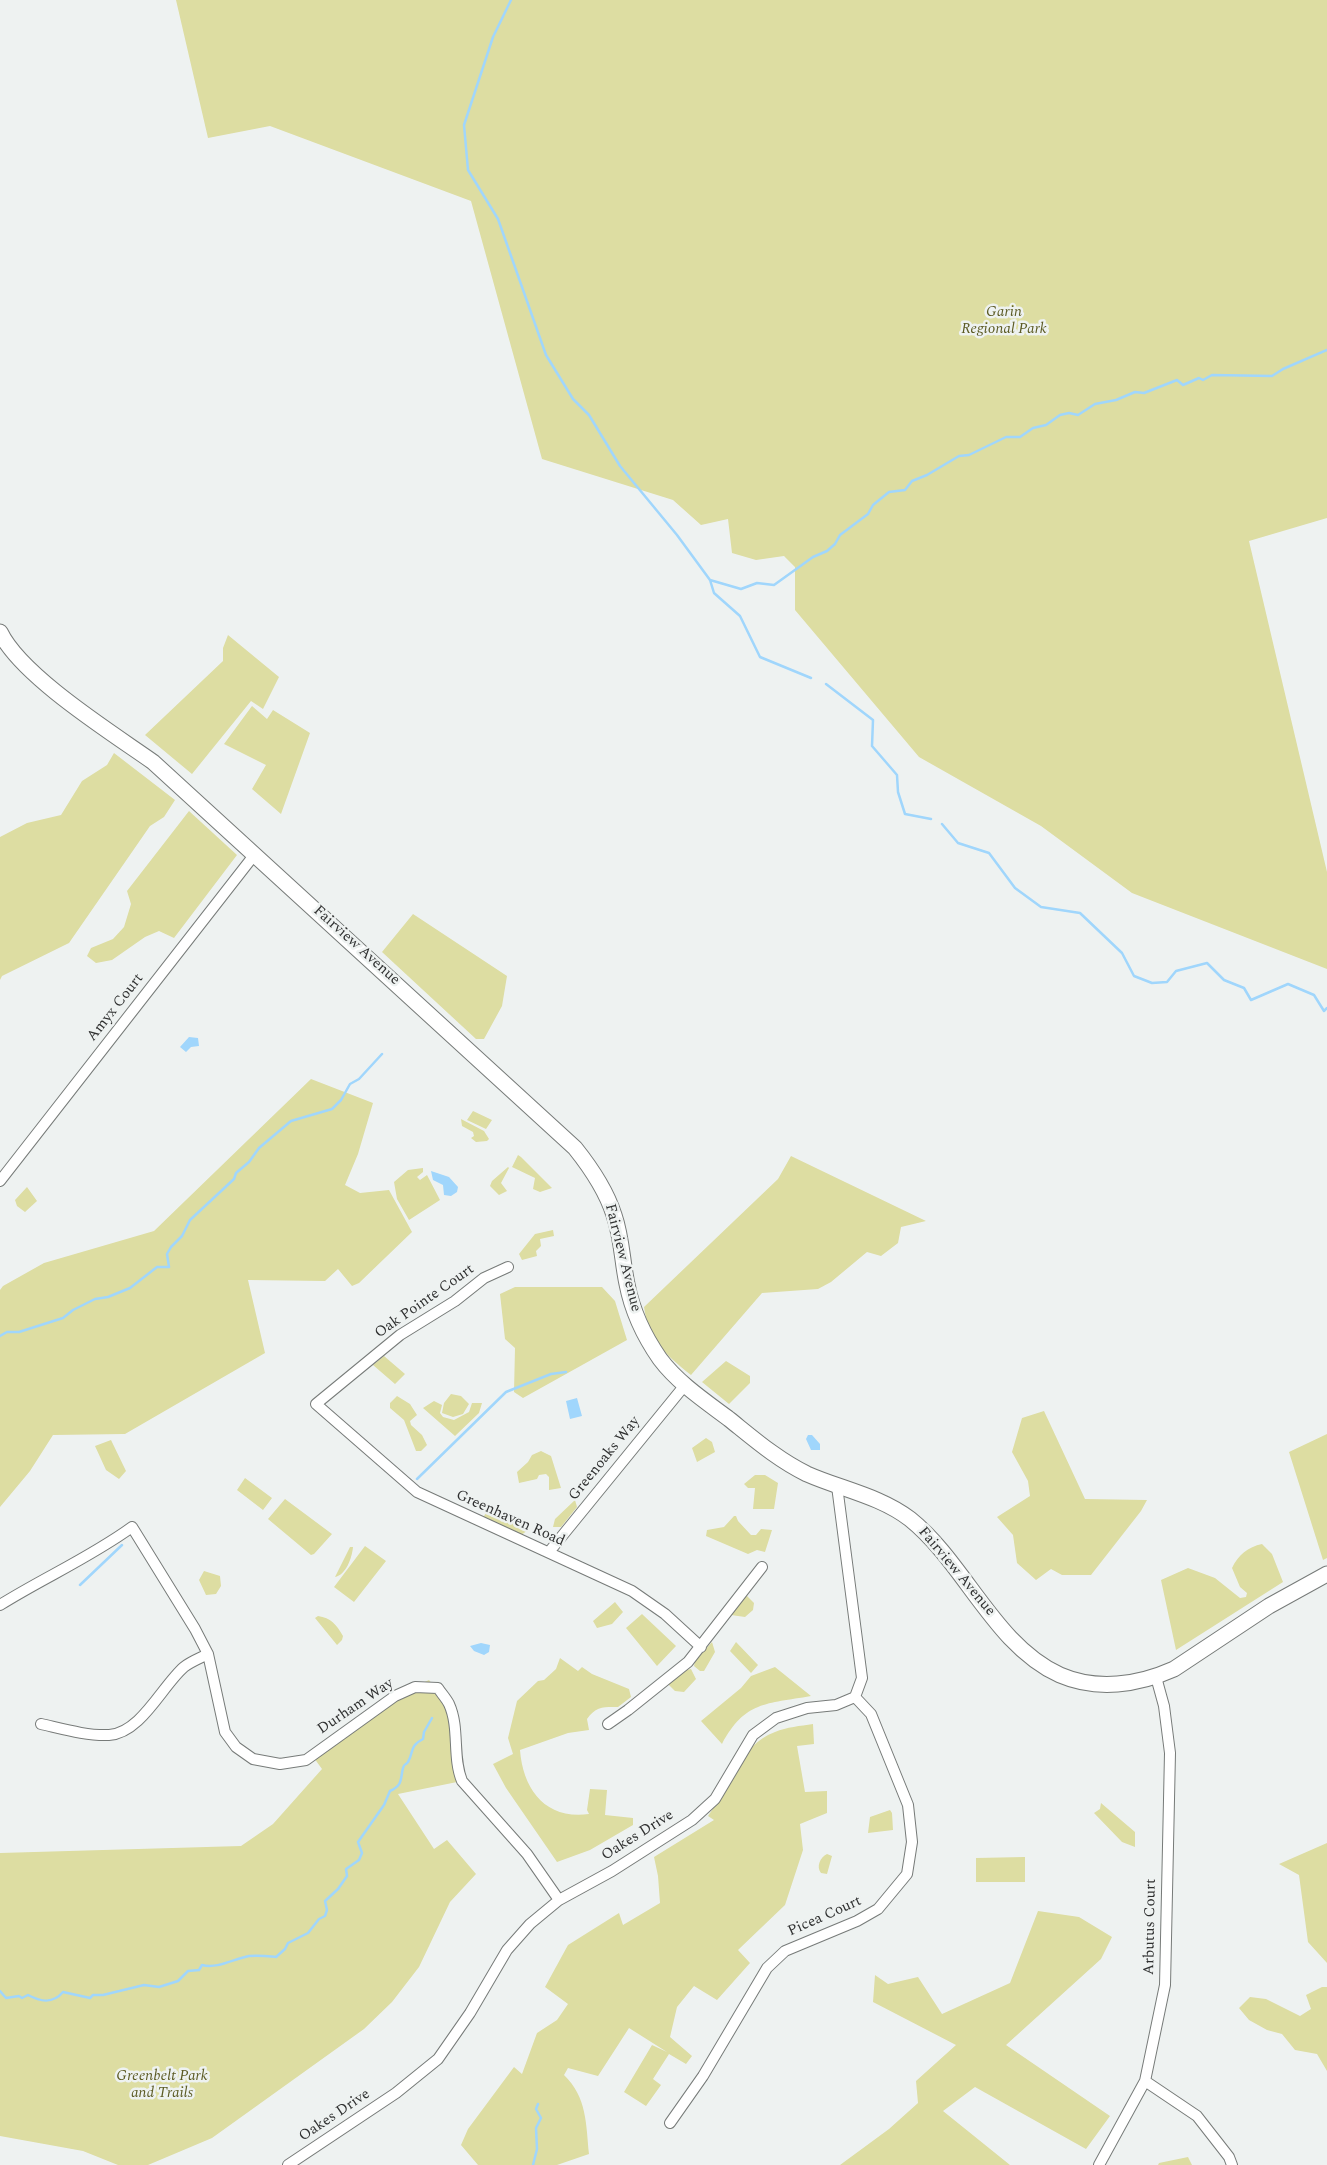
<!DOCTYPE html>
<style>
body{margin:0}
canvas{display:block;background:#eef2f1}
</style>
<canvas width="1327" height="2165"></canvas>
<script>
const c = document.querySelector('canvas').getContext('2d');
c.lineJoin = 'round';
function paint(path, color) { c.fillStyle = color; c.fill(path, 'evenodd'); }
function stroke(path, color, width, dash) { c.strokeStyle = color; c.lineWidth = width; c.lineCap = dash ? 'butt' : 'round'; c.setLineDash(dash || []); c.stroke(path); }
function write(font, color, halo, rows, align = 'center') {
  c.font = font + ' Spectral,serif'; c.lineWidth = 5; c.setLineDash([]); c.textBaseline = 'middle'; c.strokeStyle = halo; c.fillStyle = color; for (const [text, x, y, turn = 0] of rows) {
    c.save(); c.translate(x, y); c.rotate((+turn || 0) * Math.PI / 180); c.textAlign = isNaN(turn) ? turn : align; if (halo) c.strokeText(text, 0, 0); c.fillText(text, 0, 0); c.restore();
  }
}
const green = new Path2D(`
 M176 0H1327V518L1249 541 1327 872V969L1132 893 1041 826 919 757 795 610V567L784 556 756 560 732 553 728 519 701 525 673 500 542 459 471 201 270 126 208 138Z
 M228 635 279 677 263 709 251 701 192 774 145 735 223 661V648Z
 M252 706 267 719 273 710 310 733 281 814 252 789 266 765 224 744Z
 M114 753 175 800 164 817 150 826 69 943 2 976 0 980V837L27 823 61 815 82 781 107 765Z
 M189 811 237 855 174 938 159 931 145 937 112 960 96 963 87 956 91 948 113 939 124 927 131 904 127 891Z
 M413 914 507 976 502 1006 484 1039H476L382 952Z
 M311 1079 373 1103 358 1154 345 1185 360 1193 389 1190 412 1232 359 1283 352 1286 338 1269 325 1281 248 1280 265 1353 125 1434 53 1435 30 1471 0 1507V1290L3 1286 44 1263 154 1231Z
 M473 1111 492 1120 486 1129 467 1120Z
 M461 1119 484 1131 489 1139 487 1141 476 1142 471 1138 474 1136 473 1132 462 1126Z
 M518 1155 521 1157 552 1188 540 1192 533 1189 535 1178 512 1167Z
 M791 1156 926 1221 901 1227 898 1243 881 1256 867 1252 831 1282 818 1289 762 1293 691 1375C665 1354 649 1341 644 1307L778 1179Z
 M508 1167 509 1168 501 1183 507 1191 499 1195 490 1186 492 1181Z
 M423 1168V1172L417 1177 420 1180 427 1175 440 1200 409 1220 397 1199 394 1182 408 1170Z
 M27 1187 37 1201 25 1212 17 1206 15 1200Z
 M553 1230 554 1236 540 1239 541 1246 536 1251 537 1256 522 1260 519 1254 535 1234Z
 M515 1287H602L615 1301 627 1340 523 1398 514 1392 515 1348 505 1339 500 1294Z
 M384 1356 405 1374 395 1384 373 1365Z
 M726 1361 750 1376V1383L729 1404 702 1382Z
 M451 1394 461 1396 469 1404 463 1414 453 1417 442 1413 444 1403Z
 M397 1396 410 1404 417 1415 410 1421 411 1425 422 1435 427 1445 421 1451H416L404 1420 390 1408V1403Z
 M434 1401 442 1405 440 1413 443 1417 454 1420 469 1412 472 1403H482L479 1413 455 1436 423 1408Z
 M1044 1411 1085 1499 1147 1500 1141 1511 1091 1575H1062L1051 1569 1036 1580 1017 1563 1013 1535 997 1517 1030 1496 1028 1481 1012 1452 1022 1418Z
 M1327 1434V1558L1323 1560 1289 1452Z
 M706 1438 712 1442 715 1452 697 1462 692 1448Z
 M111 1440 126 1471 119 1479 106 1470 95 1446Z
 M541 1451 551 1456 561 1488 549 1490V1477L546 1474 539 1475 537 1479 519 1483 517 1472 528 1462 532 1455Z
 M755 1475H765L778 1483 774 1509H753L755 1488H748L744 1484Z
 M245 1478 272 1498 263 1510 237 1490Z
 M285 1499 332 1534 314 1554 311 1555 268 1519Z
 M575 1500 577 1507 561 1527H553L555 1519Z
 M488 1509 530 1529 521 1535 483 1518Z
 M734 1516H736L738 1521 751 1535H756L761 1529 772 1530 765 1552 757 1550 748 1554 706 1536 707 1530 724 1527Z
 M1262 1544 1272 1554 1283 1582 1176 1650 1161 1580 1188 1568 1215 1578 1240 1598 1246 1597 1247 1593 1240 1587 1232 1568C1238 1555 1248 1547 1262 1544Z
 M365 1546 386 1561 354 1602 334 1587Z
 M350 1547H353C352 1558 346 1575 335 1577Z
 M204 1571 220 1576 221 1586 216 1594 206 1595 199 1580Z
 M746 1595 754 1603 753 1610 745 1617 731 1615Z
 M615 1602 623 1612 612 1624 597 1628 593 1621Z
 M642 1614 676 1646 657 1666 626 1628Z
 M318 1616C331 1618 336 1624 343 1636L342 1640 337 1645 315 1618Z
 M712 1642 715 1652 704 1671H700L694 1666 695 1661Z
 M736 1642 758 1665 751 1673 730 1651Z
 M560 1658 578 1671 582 1667 592 1674 629 1689 631 1697 618 1707C604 1707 596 1706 587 1719L589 1730 568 1733 520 1750C523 1790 546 1820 589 1814L587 1810 590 1789 607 1790 605 1815 633 1818V1825L590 1850 557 1862 506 1788 493 1764 513 1754 508 1738 517 1701 538 1681 544 1680 556 1669Z
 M775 1667 811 1696C766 1704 745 1701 722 1744L701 1721 741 1688 751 1676Z
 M691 1669 696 1679 684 1692 675 1691 668 1684 687 1670Z
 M429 1680 449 1705 462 1781 398 1794 434 1849 447 1840 476 1874 450 1902 419 1967 392 2002 364 2029 212 2138 148 2165H118L83 2151 0 2136V1853L241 1846 273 1824 322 1769 314 1758 395 1696Z
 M813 1724 814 1744 797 1746 805 1792 827 1791V1813L800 1824 803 1850 785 1905 738 1950 750 1963 717 2000 694 1986 677 2007 670 2037 692 2056 686 2064 669 2054 653 2079 661 2085 646 2106 624 2092 652 2045 667 2052 629 2028 598 2076 568 2068 564 2075C587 2097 586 2124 589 2154L557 2165H478L461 2145 468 2129 514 2067 522 2074 537 2033 557 2020 568 2004 545 1987 568 1945 619 1913 623 1925 660 1903 658 1876 654 1857 714 1820 708 1816C729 1788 739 1745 775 1732 787 1727 800 1726 813 1724Z
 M1101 1803 1135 1832V1847L1122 1842 1094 1813 1100 1809Z
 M890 1810 892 1813 893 1830 868 1833 870 1817Z
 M1327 1843V1963L1308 1942 1299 1875 1279 1864Z
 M827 1854 832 1856 827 1874 821 1873C816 1867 820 1857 827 1854Z
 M1025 1857V1882H976V1858Z
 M1038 1911 1079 1917 1112 1937 1101 1959 1006 2045 1110 2116 1086 2149 975 2087 943 2111 1010 2165H840L889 2129 918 2103 916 2081 956 2045 873 2002 875 1975 888 1984 918 1977 942 2014 1010 1983Z
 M1322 1987H1327V2071L1317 2054 1295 2050 1282 2034 1267 2030 1249 2020 1239 2008 1250 1997 1266 1999 1300 2016 1311 2009 1306 1995Z
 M1188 2157 1192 2165H1158L1159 2163Z`);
const water = new Path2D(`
 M189 1037 198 1038 199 1046 191 1047 186 1052 180 1047Z
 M431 1171 449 1177 458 1187 457 1192 451 1196 444 1195 443 1185 433 1180Z
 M577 1398 582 1416 570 1419 566 1401Z
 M808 1435H812L820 1444V1450H811L806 1439Z
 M481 1643 490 1645 489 1652 484 1655 474 1651 470 1646Z`);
const stream = new Path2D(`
 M511 0 493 37 464 125 468 170 498 219 546 355 573 399 589 415 620 466 677 535 710 580 714 593 740 616 760 657 811 678
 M710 580 741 589 757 583 774 585 813 557 827 551 835 544 840 535 868 514 873 505 889 492 905 490 912 481 927 475 959 456 969 455 1006 437H1020L1033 428 1046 425 1060 415 1069 413 1078 415 1095 404 1116 400 1135 392 1144 393 1177 380 1183 385 1199 378 1203 380 1212 375 1272 376 1283 369 1327 350
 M826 684 873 720 872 746 897 775 898 792 905 814 931 819
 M942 824 958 843 989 853 1015 888 1041 907 1080 913 1122 953 1134 976 1152 983 1167 982 1176 971 1207 963 1224 980 1244 988 1251 1000 1288 984 1314 995 1324 1011 1327 1008
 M0 1336 7 1332H19L63 1318 73 1310 95 1299 108 1297 130 1288 157 1267H169L167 1254 171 1247 182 1236 190 1220 234 1179 236 1173 249 1162 259 1148 291 1121 332 1109 341 1100 350 1084 359 1079 382 1054
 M417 1479 506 1392 551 1374 566 1372
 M80 1585 122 1545
 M0 1991 6 1998 19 1996 22 1998 28 1995C41 2002 53 2004 63 1992L90 1998 93 1995H103L144 1985 159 1987 178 1981 188 1971 199 1970 202 1965C218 1969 233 1959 249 1956 259 1955 267 1956 276 1957L285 1949 288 1943 308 1933 319 1919 325 1916 327 1910 325 1901 338 1889 347 1876 346 1869 359 1860 362 1853 358 1842 384 1805 390 1791C403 1785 400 1780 403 1768 405 1762 404 1767 408 1762 414 1752 409 1746 423 1739L424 1732 432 1718
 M533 2165 537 2149 536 2128 541 2118 536 2109 538 2104`);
const minor = new Path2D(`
 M0 1181 255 854
 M508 1267 484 1278 455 1301 400 1335 316 1404 417 1492 632 1591 665 1614 701 1647
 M549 1552 685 1385
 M0 1605C43 1578 91 1557 132 1527L195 1629 208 1654 225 1732 236 1747 253 1759 280 1764 306 1760 395 1696 415 1687 438 1688C441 1693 446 1698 449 1704 460 1728 452 1757 462 1781L527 1854 559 1900
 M41 1724C63 1729 87 1736 109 1735 141 1733 162 1686 184 1667 190 1662 200 1658 208 1654
 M608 1724 628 1710 688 1662 762 1567
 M1145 2081 1197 2116 1229 2157 1232 2165
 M670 2123 703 2076 767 1968 785 1951 857 1921 878 1909 907 1874 912 1842 908 1805 871 1714 855 1697
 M288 2165 396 2093 438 2059 470 2013 507 1950 530 1924 559 1900 612 1871 692 1820 715 1799 753 1735 776 1718 807 1708 836 1705 855 1697 862 1678 837 1486
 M1099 2165 1145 2081 1165 1985 1170 1753 1164 1706 1156 1677`);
const secondary = new Path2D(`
 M0 632C21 676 112 733 153 762L575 1148C591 1168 606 1190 614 1215 622 1238 622 1261 627 1284 632 1310 644 1336 660 1359 678 1383 705 1401 729 1419 754 1439 778 1460 807 1474 841 1489 880 1496 910 1519 965 1563 994 1645 1060 1675 1097 1691 1138 1685 1174 1669L1269 1606 1327 1574`);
const parkNames = [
 ["Garin",1004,313],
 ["Regional Park",1004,330],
 ["Greenbelt Park",162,2077],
 ["and Trails",162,2094]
];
const streetNames = [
 ["Fairview Avenue",356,946,42],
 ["Amyx Court",116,1008,-52],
 ["Fairview Avenue",622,1258,76],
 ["Oak Pointe Court",425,1302,-35],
 ["Greenoaks Way",605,1459,-51],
 ["Greenhaven Road",510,1519,24],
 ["Fairview Avenue",956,1572,50],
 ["Durham Way",356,1707,-34],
 ["Oakes Drive",638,1836,-32],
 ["Picea Court",825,1917,-24],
 ["Arbutus Court",1151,1927,-89],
 ["Oakes Drive",335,2116,-34]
];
paint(green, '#dddda2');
paint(water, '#a0d6fc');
stroke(stream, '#a0d6fc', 2.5);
stroke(minor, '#777b79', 12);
stroke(secondary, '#777b79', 17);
stroke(minor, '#fff', 10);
stroke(secondary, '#fff', 15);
write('italic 15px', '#5c5b24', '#eef2f1', parkNames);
write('15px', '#2f3030', '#eef2f1', streetNames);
</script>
